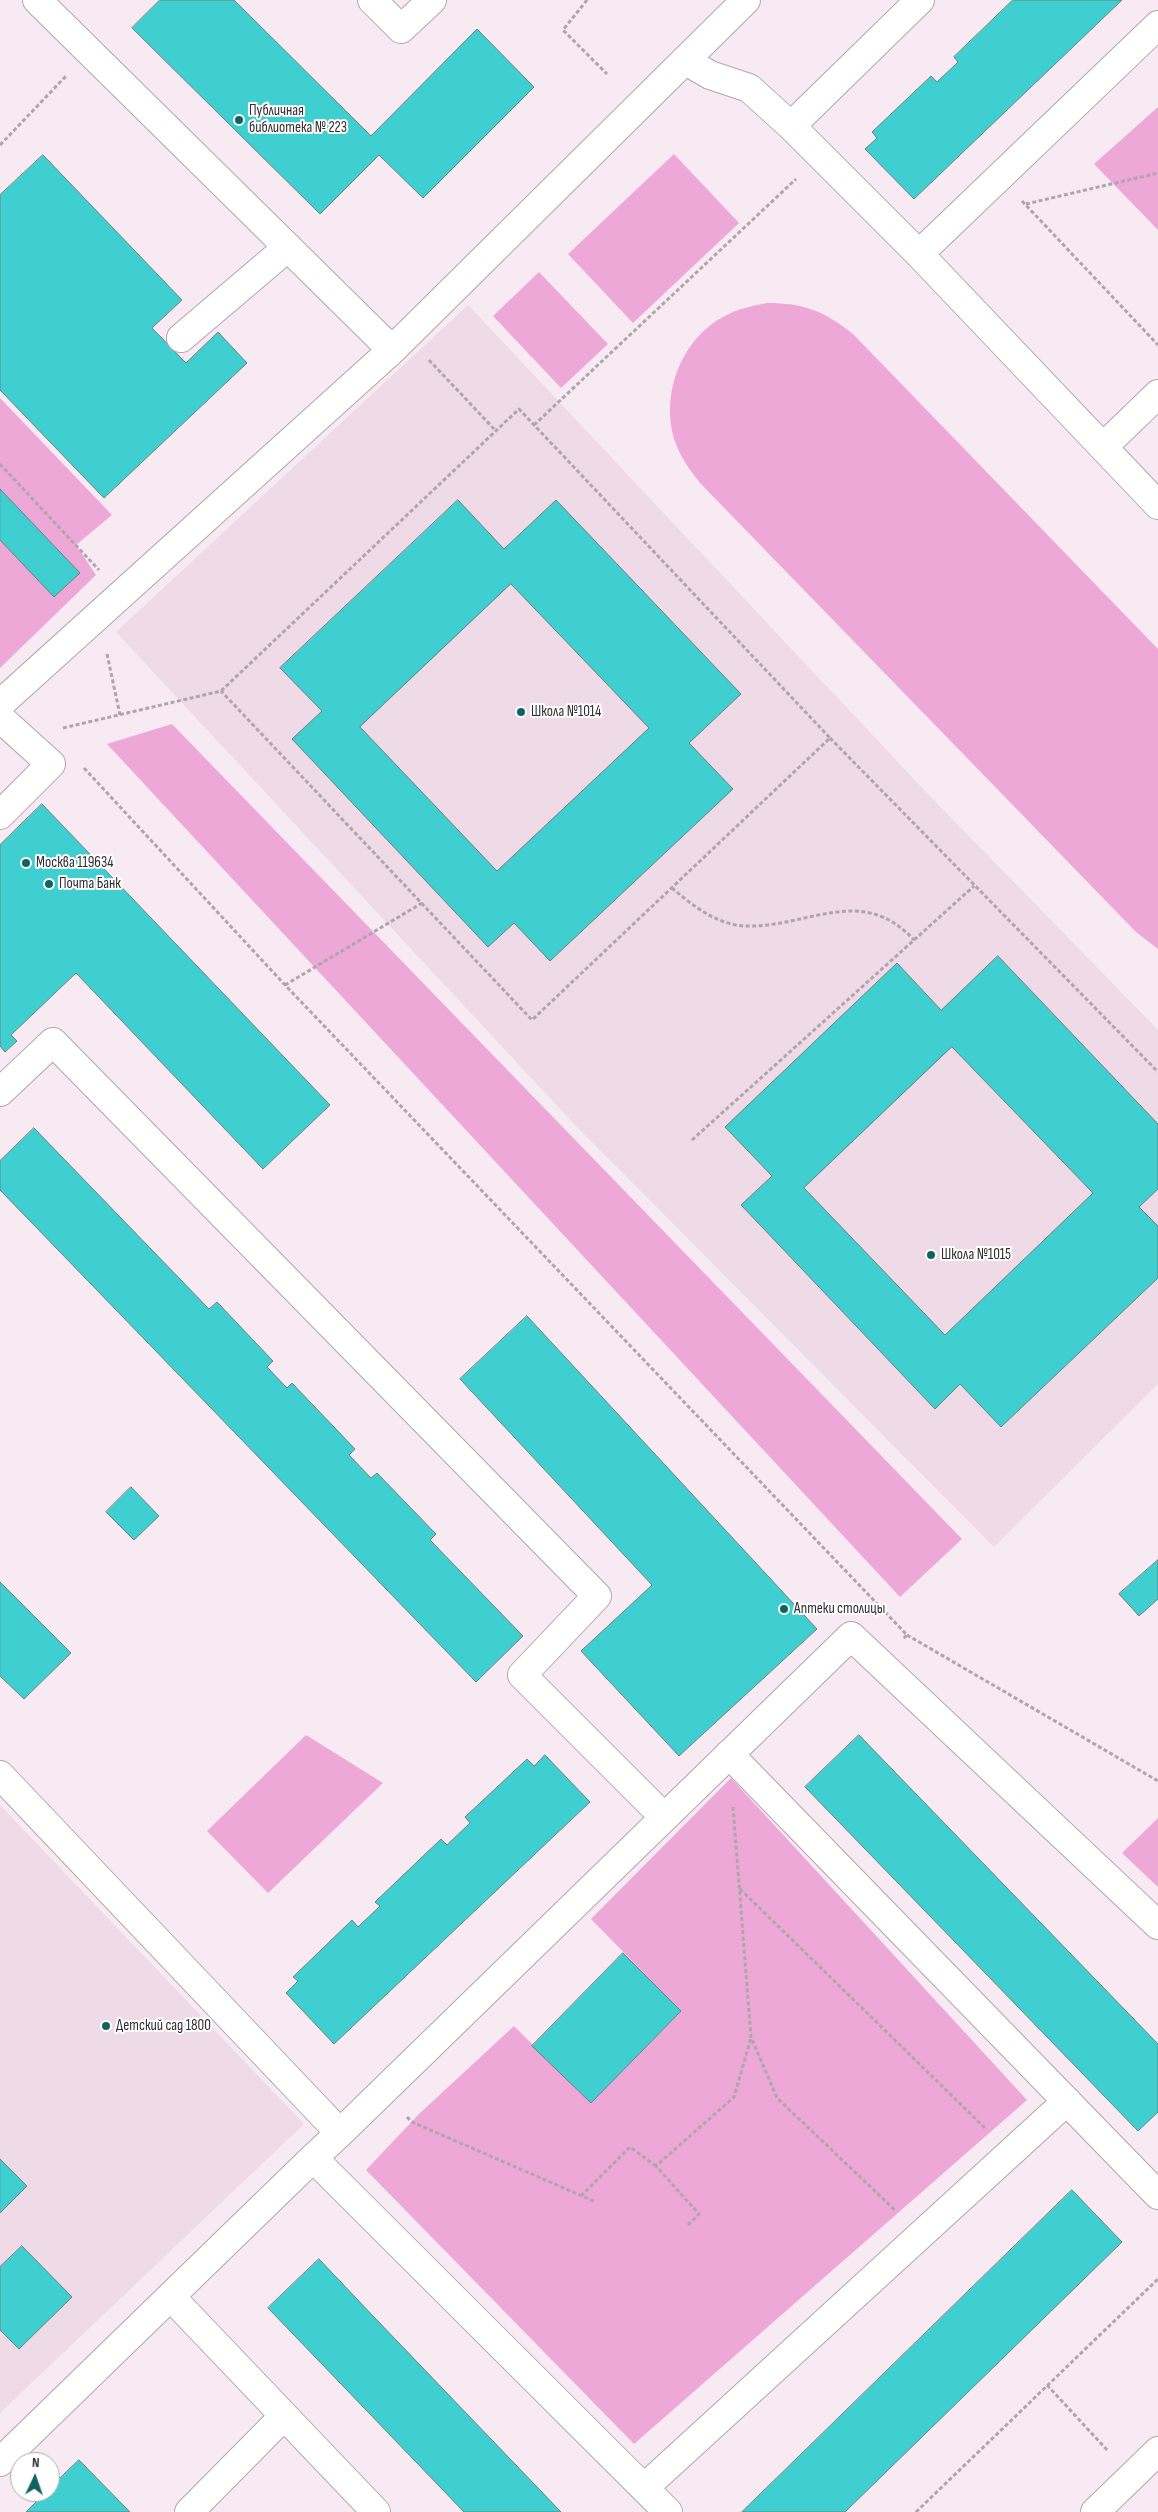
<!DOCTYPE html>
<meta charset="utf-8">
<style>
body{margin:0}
#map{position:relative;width:1158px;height:2512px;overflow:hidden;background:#f8eaf3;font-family:"Sofia Sans Condensed",sans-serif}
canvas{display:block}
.north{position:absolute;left:10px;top:2452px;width:50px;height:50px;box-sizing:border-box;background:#fff;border:1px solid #adabac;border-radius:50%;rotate:3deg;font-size:14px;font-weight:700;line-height:20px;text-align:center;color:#312c2f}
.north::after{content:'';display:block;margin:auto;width:18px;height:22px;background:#116263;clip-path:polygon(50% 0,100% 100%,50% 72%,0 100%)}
</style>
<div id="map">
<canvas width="1158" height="2512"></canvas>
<div class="north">N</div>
</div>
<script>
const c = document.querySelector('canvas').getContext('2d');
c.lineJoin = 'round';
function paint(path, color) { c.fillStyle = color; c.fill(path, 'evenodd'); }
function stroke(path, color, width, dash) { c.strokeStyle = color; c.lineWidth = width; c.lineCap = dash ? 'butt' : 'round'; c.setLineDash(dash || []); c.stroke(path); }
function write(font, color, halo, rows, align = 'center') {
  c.font = font + ' "Sofia Sans Condensed",sans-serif'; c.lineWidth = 4; c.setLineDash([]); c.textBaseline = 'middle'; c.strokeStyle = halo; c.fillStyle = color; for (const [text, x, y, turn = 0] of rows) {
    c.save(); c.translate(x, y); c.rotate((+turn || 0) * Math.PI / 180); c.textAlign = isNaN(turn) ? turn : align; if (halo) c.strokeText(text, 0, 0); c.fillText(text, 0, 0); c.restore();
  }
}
const built = new Path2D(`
 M468 305 927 793 1158 1030V1384L994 1547 575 1125 116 632Z
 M0 1805 304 2124 0 2413Z`);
const green = new Path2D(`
 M1158 107V230L1094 164Z
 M674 154 739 223 633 323 568 254Z
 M539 272 608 344 561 388 493 316Z
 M767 303C804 303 824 311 853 334L1158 649V949L1136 932 700 483C690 470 681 458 676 444 659 398 680 340 723 317 737 309 751 306 767 303Z
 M0 398 112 515 76 545 96 575 0 668Z
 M172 724 962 1539 900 1597 107 744Z
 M306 1735 383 1783 268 1893 207 1831Z
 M731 1778 1027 2100 634 2444 366 2170 419 2114 514 2026 591 2103 681 2011 591 1919Z
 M1158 1818V1887L1122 1853Z`);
const building = new Path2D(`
 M160 0H234L371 136 477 29 534 87 423 198 379 155 320 214 132 28Z
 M1013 0H1122L914 199 865 149 877 138 872 132 931 76 937 82 958 62 954 57Z
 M43 155 182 300 152 328 186 363 218 332 247 363 104 498 0 390V195Z
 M0 489 80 573 54 597 0 540Z
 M458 500 504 549 556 500 741 694 689 743 733 789 550 961 514 923 488 947 292 739 322 711 280 668ZM511 584 649 728 497 871 360 727Z
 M42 804 330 1105 263 1169 76 973 11 1035 17 1041 5 1052 0 1046V845Z
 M998 956 1158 1124V1189L1139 1207 1158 1226V1278L1001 1427 960 1384 935 1409 741 1205 772 1176 725 1127 897 963 941 1010ZM952 1047 1093 1193 945 1335 804 1188Z
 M34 1128 209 1309 217 1302 273 1361 267 1367 287 1388 292 1383 355 1449 349 1455 371 1478 377 1473 436 1534 430 1540 523 1636 476 1682 0 1190V1161Z
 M527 1316 817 1629 679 1756 581 1651 652 1585 460 1379Z
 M131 1487 159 1516 134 1540 106 1512Z
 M1158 1560V1599L1139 1616 1119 1594Z
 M0 1582 71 1653 24 1699 0 1676Z
 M859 1735 1158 2044V2112L1138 2131 805 1787Z
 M545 1755 590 1802 334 2044 286 1993 298 1981 293 1977 352 1920 358 1927 380 1906 375 1902 441 1839 447 1845 470 1823 465 1817 527 1759 534 1766Z
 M623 1953 681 2011 591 2103 532 2046Z
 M0 2159 27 2186 0 2213Z
 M1072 2190 1122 2242 845 2512H742Z
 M22 2246 72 2297 19 2349 0 2330V2267Z
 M319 2259 374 2317 561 2512H464L268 2308Z
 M79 2460 130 2512H26L46 2492H50V2488Z`);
const path = new Path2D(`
 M587 0 563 30 607 74
 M0 145 67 75
 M1022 201 1158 345
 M1026 204 1158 173
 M429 360 496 431
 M534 425 796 179
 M0 464 99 570
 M107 654 120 715
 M63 728 221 691 519 409 830 738 532 1020 221 691
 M830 738 1158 1072
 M84 768 285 985 907 1635 903 1639
 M672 888C692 905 717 925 745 926 808 928 861 883 914 940
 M285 985 422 903
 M692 1140 974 886
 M907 1635 1158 1781
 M733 1807 751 2037 777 2098 896 2211
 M740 1889 986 2129
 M407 2117 412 2122 596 2202
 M581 2196 630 2147 656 2166
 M688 2225 699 2214 656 2166 734 2097 751 2038
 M1047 2385 1108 2451
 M916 2512 1158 2279`);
const minor = new Path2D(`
 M37 0 392 350
 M372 0 401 29 432 0
 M686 61 710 75 749 88 791 126 919 254 1158 505
 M791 126 920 0
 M919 254 1158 25
 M181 338 288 247
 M1103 447 1158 394
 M0 704 392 350 746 0
 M0 718 51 764 0 815
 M0 1092 53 1042 597 1596 522 1675 664 1817
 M729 1754 1158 2195
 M0 1775 340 2133 313 2158 668 2512
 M340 2133 851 1636 1158 1925
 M171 2297 376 2512
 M0 2462 313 2158
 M644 2488 1067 2101
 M189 2512 284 2416
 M1095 2512 1158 2451`);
const markers = [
 [239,120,5,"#116263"],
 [521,712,5,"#116263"],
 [26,863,5,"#116263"],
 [49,884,5,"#116263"],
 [931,1255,5,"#116263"],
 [784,1609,5,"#116263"],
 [106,2026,5,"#116263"]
];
const poiNames = [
 ["Публичная",249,111],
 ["библиотека № 223",249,128],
 ["Школа №1014",531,712],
 ["Москва 119634",36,863],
 ["Почта Банк",59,884],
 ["Школа №1015",941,1255],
 ["Аптеки столицы",794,1609],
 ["Детский сад 1800",116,2026]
];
paint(built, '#efdae7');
paint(green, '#eea8d8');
paint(building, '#40cfd0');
stroke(building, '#708080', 1);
stroke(minor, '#b2a5ae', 30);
stroke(path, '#b0a5ac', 3, [4, 2.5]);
stroke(minor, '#fff', 28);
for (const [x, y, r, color] of markers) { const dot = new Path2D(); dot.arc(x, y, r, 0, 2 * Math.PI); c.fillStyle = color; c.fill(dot); stroke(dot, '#fff', 2); }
write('15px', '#312c2f', '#fff', poiNames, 'left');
</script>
